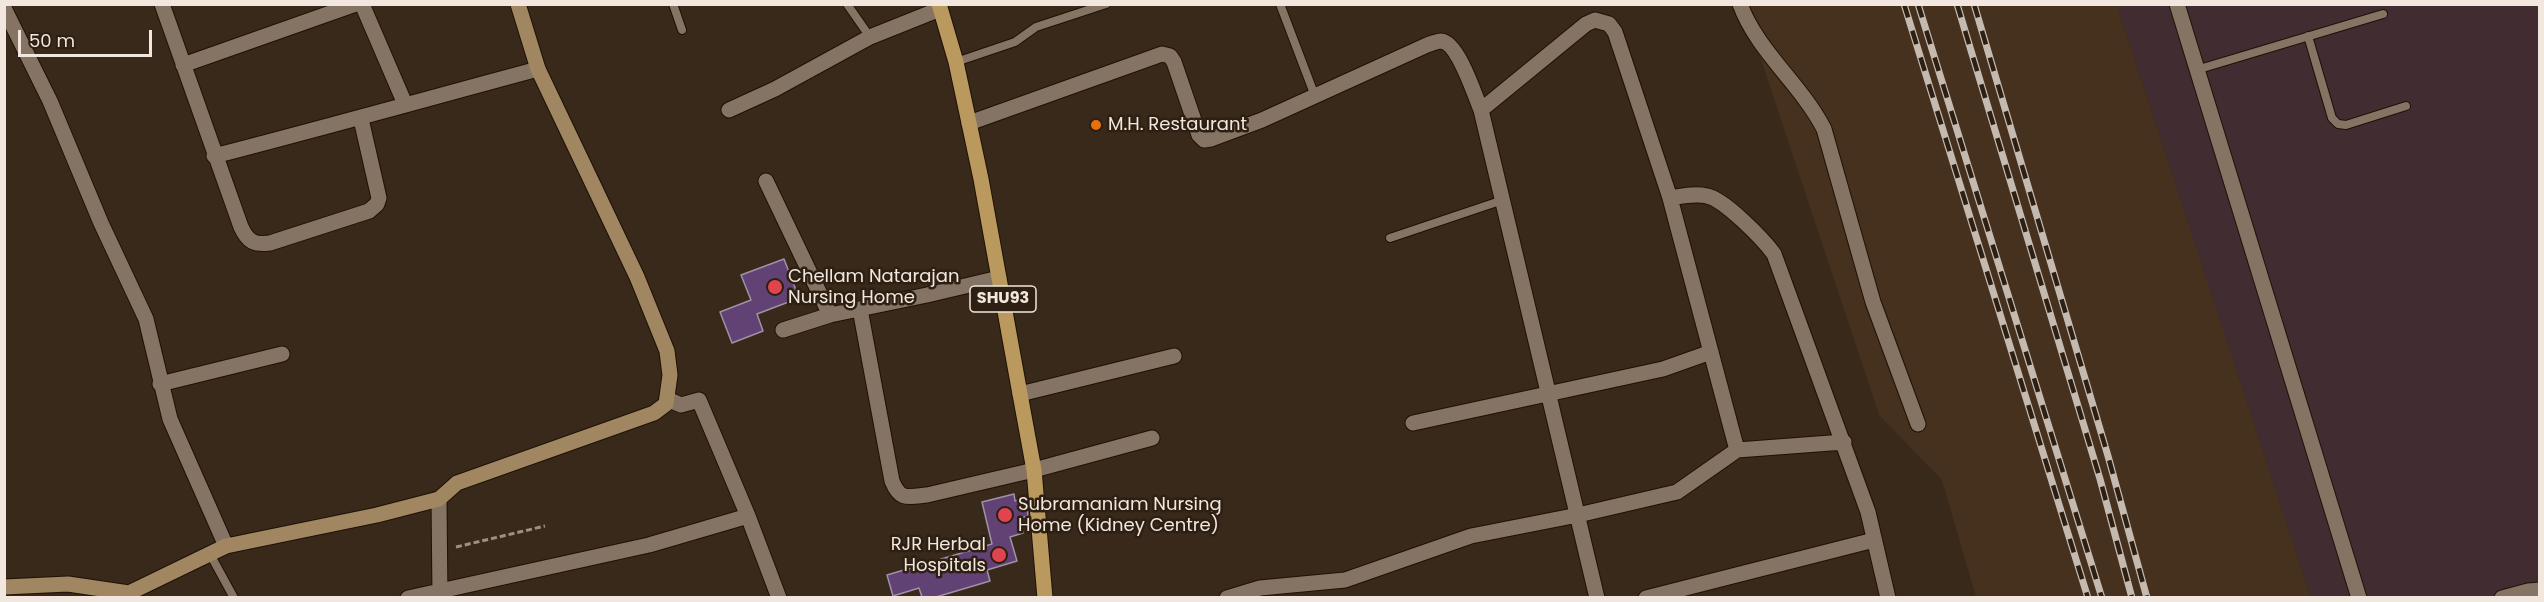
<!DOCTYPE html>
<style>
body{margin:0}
#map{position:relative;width:2544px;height:602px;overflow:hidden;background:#38291b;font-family:Poppins,sans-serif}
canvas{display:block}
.frame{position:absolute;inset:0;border:6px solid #f1e7de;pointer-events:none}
.scale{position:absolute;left:18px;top:30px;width:134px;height:27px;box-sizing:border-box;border:3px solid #f1e7de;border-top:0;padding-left:8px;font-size:18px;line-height:21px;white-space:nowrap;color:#f1e7de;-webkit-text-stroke:4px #2d1f12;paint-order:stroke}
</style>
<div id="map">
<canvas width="2544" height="602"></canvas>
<div class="frame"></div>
<div class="scale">50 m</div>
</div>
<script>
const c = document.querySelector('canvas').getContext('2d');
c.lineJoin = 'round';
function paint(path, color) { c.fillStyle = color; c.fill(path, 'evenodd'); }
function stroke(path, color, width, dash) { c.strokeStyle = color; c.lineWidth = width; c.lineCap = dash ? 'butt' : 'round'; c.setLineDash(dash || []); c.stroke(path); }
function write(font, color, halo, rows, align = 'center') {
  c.font = font + ' Poppins,sans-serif'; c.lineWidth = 5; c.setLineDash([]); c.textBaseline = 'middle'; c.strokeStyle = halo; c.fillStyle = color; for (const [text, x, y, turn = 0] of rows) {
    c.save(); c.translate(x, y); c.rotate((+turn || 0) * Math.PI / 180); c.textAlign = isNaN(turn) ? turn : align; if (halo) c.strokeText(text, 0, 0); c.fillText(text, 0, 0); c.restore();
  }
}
const built = new Path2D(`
 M1743 5H2117L2311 597H1976L1942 480 1879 415Z`);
const industrial = new Path2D(`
 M2117 5H2539V597H2311Z`);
const building = new Path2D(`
 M784 259 799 298 757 314 763 331 732 343 720 312 751 300 741 275Z
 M1014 494 1015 501 1026 498 1028 516 1020 518 1023 533 1010 537 1017 561 987 570 990 581 936 597H922L919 588 893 596 887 575 992 544 982 502Z`);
const path = new Path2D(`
 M456 547 545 526`);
const lane = new Path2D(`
 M673 4 682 30
 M847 4 870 37
 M1280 4 1315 96
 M2308 36 2332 118 2338 124 2346 125 2406 106
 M956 62 1015 42 1036 27 1106 4
 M2196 70 2383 14
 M1390 238 1503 200
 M210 554 234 598`);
const street = new Path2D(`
 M162 4 241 227C248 242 254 245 270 243L369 211 377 204 379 198 361 119
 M362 4 405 104
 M1740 4C1757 51 1801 84 1824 129L1873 302 1918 424
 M2177 4 2359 598
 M4 8 50 101 101 223 146 319 170 419 226 546
 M183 65 356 4
 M729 110 775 89 870 37 940 9
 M1481 110 1586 24 1595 20 1609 24 1615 32 1670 198 1737 450
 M969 123 1162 54 1170 56 1174 62 1199 135 1204 140 1211 139 1262 120 1427 45C1430 44 1437 41 1441 41 1458 42 1475 96 1481 110L1597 598
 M214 156C323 128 430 98 538 69
 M766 181 830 315 783 330
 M1670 198C1682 196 1695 193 1707 196 1724 199 1763 239 1774 254L1868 512 1888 598
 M860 309 892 481C900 501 908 497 927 495L1034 470 1152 438
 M830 315 927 295 999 278
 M160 384 282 354
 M1020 394 1174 356
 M667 399 681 405 699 400 748 516
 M1413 423 1663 369 1711 352
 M439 499 440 598
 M408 598 649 545 748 516 779 598
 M1227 598 1260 588 1345 580 1471 536 1578 515 1677 492 1737 450 1844 442
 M1646 598 1874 540
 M2502 598 2528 591 2540 590`);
const secondary = new Path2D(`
 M4 587 68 584 129 593 226 546 377 515 439 499 457 483 654 413 666 404 670 375 667 351 637 277 538 69 518 4`);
const primary = new Path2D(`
 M939 4 956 62 981 179 1020 394 1034 470 1045 598`);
const rail = new Path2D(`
 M1904 4 2088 598
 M1918 4 2102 598
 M1957 4 2100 479 2132 598
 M1974 4 2108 456 2147 598`);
const markers = [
 [1096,125,6,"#e8710a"],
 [775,287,8,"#e0444e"],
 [1005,515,8,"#e0444e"],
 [999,555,8,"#e0444e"]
];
const shields = [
 [1003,299,66]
];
const shieldNames = [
 ["SHU93",1003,299]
];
const poiNames = [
 ["M.H. Restaurant",1108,125],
 ["Chellam Natarajan",788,277],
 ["Nursing Home",788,298],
 ["Subramaniam Nursing",1018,505],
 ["Home (Kidney Centre)",1018,526],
 ["RJR Herbal",986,545,"right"],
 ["Hospitals",986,566,"right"]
];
paint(built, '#46311f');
paint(industrial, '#412d31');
paint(building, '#624274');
stroke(building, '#9e92a6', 1.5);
stroke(lane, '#1f1105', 10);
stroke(street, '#1f1105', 17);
stroke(secondary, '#1f1105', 17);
stroke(primary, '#1f1105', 17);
stroke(path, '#9d9186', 3, [6, 3]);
stroke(lane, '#857364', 8);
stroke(street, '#857364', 15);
stroke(secondary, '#a08661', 15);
stroke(primary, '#ba995e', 15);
stroke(rail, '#c5bab0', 7);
stroke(rail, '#2d1f12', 4.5, [14]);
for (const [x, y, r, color] of markers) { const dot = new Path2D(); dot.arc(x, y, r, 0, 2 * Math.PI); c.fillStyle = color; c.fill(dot); stroke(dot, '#2d1f12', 2); }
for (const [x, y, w] of shields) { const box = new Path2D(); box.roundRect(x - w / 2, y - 13, w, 26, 4.5); c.fillStyle = '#2d1f12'; c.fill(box); stroke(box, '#f1e7de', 1.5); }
write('bold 16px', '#f1e7de', null, shieldNames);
write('18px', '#f1e7de', '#2d1f12', poiNames, 'left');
</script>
